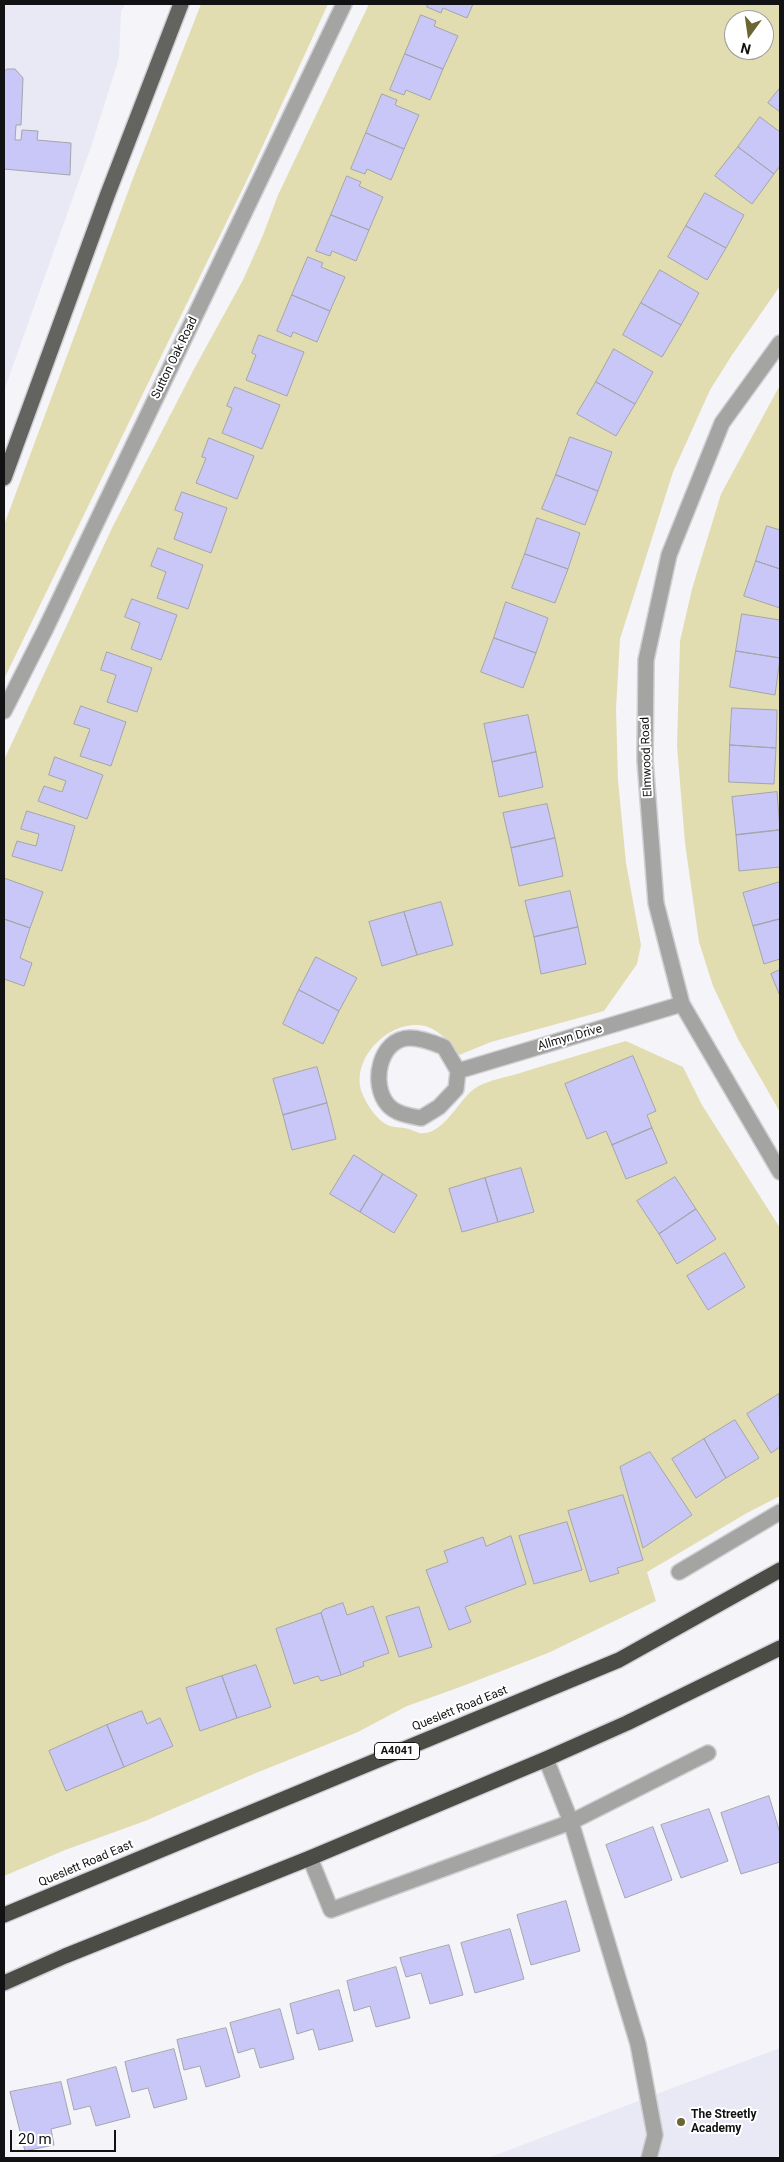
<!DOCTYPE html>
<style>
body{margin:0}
#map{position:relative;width:784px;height:2162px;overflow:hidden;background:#f4f4f9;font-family:Roboto,sans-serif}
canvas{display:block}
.frame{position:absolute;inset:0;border:5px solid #121214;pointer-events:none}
.north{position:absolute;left:724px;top:10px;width:50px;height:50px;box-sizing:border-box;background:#fff;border:1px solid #a0a0a1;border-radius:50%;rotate:194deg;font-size:14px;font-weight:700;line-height:20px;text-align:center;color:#121214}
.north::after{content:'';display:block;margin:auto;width:18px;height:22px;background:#6b6532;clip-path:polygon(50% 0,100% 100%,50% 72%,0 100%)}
.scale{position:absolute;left:10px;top:2130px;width:106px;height:22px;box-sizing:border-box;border:2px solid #121214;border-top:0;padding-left:6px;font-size:15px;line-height:18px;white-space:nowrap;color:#121214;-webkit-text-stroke:4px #fff;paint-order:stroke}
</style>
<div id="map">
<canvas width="784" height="2162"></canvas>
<div class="frame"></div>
<div class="north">N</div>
<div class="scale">20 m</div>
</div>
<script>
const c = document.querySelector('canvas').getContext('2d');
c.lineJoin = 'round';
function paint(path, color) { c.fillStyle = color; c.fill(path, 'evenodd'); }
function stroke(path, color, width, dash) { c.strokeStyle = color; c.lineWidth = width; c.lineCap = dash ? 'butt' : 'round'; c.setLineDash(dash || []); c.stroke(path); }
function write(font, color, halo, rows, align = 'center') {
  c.font = font + ' Roboto,sans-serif'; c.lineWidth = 4; c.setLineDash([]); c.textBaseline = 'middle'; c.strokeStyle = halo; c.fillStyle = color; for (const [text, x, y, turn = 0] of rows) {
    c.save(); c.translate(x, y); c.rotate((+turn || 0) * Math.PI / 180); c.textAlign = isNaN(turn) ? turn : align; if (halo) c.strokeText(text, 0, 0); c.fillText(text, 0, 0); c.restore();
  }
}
const built = new Path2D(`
 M4 4H125L121 12 119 58 92 144 4 391Z
 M780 2048V2158H488L675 2087Z`);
const green = new Path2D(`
 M201 4H328L246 182 4 679V525L135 173Z
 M369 4H780V286L732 355 710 390 692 430 673 472 620 639 616 709 618 780 626 863 641 945 637 964 604 1011 491 1042 459 1055C450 1044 442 1032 428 1027 393 1015 347 1059 363 1095 367 1105 378 1122 390 1126 396 1128 403 1127 409 1129 412 1130 416 1132 419 1133 444 1137 460 1096 477 1087 489 1080 507 1077 520 1073 556 1062 591 1051 626 1041L683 1067 702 1105 780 1228V1496L747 1513 647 1572 656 1601 548 1653 460 1687 407 1706 358 1732 256 1773 145 1821 65 1850 4 1876V760L112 528 194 369 243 280 263 235 278 195ZM734 20H764V50H734Z
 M780 385V1112L738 1039 713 986 699 942 685 843 677 746 680 641 692 589 721 494Z`);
const building = new Path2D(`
 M428 4H473L467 18 443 8 441 13 427 7Z
 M421 15 436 21 434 26 458 36 443 69 405 54Z
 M405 54 443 69 430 100 406 90 404 95 390 90Z
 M7 69H15L23 78 21 125H16L15 140H21L22 130 38 131 37 140 71 143 70 175 4 169V72Z
 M780 88V112L768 103Z
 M382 94 397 100 395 105 419 115 404 149 366 133Z
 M760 117 780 132V166L774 174 738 147Z
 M366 133 404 149 391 180 367 169 365 174 351 169Z
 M738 147 774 174 752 204 715 176Z
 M347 176 361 182 359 186 383 197 369 230 331 215Z
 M705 193 744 215 726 248 686 226Z
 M331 215 369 230 356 261 332 251 330 256 316 251Z
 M686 226 726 248 707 280 668 257Z
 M308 257 323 263 321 267 345 277 330 311 292 295Z
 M660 270 699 293 681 325 641 303Z
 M292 295 330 311 317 342 293 332 291 337 277 331Z
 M641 303 681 325 662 357 623 335Z
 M259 335 304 352 287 396 246 380 256 355 252 353Z
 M614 349 653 372 635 404 596 382Z
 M596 382 635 404 616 436 577 414Z
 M235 387 280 405 262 449 222 433 232 408 227 406Z
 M570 437 612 452 598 491 556 475Z
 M209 438 254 456 237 499 196 483 206 458 202 457Z
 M556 475 598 491 585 525 542 509Z
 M182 492 227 508 211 553 174 539 183 513 175 510Z
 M537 518 580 533 568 569 525 554Z
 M767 526 780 530V569L756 561Z
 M158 548 203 565 188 609 157 598 166 572 151 566Z
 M525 554 568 569 555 603 512 588Z
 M756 561 780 569V608L744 596Z
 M132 599 177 615 161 660 131 649 140 623 125 617Z
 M506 602 548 618 536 653 494 638Z
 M742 614 780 620V658L736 651Z
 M494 638 536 653 523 688 481 672Z
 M736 651 780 658 775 695 730 687Z
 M107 652 152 668 137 712 107 702 116 675 101 670Z
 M81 706 126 722 111 766 80 756 90 729 74 724Z
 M732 708 777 710 776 748 730 745Z
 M528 715 536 752 492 762 484 724Z
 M730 745 776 748 774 784 729 782Z
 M536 752 543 787 499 797 492 762Z
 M55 757 103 775 87 819 38 801 44 786 62 792 66 781 49 775Z
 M777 792 780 830 736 835 732 797Z
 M547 804 555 838 511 848 503 813Z
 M27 811 75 826 62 871 12 856 17 841 36 846 39 834 21 829Z
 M780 830V867L739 871 736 835Z
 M555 838 563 876 519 886 511 848Z
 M4 878 43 892 30 928 4 919Z
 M780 882V919L753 926 743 893Z
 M570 891 578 927 534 937 525 901Z
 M441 902 453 945 417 955 404 912Z
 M404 912 417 955 382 966 369 922Z
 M4 919 30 928 20 958 32 963 24 986 4 979Z
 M780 919V959L764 964 753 926Z
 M578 927 586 964 541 974 534 937Z
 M316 957 357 978 339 1011 299 990Z
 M780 970V996L771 974Z
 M299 990 339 1011 323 1044 283 1024Z
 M633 1056 656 1111 647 1115 652 1128 612 1145 606 1131 587 1139 565 1084Z
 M317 1067 327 1103 283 1115 273 1079Z
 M327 1103 336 1139 292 1150 283 1115Z
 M652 1128 667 1163 626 1179 612 1145Z
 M354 1155 383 1174 360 1212 330 1194Z
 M521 1168 534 1212 498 1222 485 1178Z
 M383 1174 417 1195 394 1233 360 1212Z
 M675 1177 696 1209 659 1234 637 1201Z
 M485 1178 498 1222 462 1232 449 1189Z
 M696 1209 716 1239 677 1264 659 1234Z
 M725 1253 745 1287 708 1310 687 1276Z
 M779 1394 780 1447 771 1453 747 1414Z
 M735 1420 759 1458 726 1478 704 1439Z
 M704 1439 726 1478 696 1498 672 1459Z
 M650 1452 692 1515 643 1548 620 1467Z
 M623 1495 643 1560 617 1568 619 1573 590 1582 568 1511Z
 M567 1522 582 1570 534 1584 519 1536Z
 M511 1536 526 1584 465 1607 471 1622 449 1630 426 1570 448 1562 444 1551 483 1537 486 1546Z
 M343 1603 347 1615 373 1606 389 1653 363 1662 364 1666 341 1675 321 1613 323 1610Z
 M419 1607 432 1647 399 1657 386 1617Z
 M321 1613 341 1675 321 1681 318 1676 294 1684 276 1629Z
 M256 1665 271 1707 237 1718 222 1676Z
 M222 1676 237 1718 200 1731 186 1688Z
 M142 1711 147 1724 160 1718 173 1746 124 1767 107 1725Z
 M107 1725 124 1767 66 1791 49 1751Z
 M769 1796 780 1833V1862L741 1874 721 1813Z
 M709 1809 728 1861 681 1878 661 1825Z
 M653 1827 672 1880 625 1898 606 1845Z
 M566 1901 580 1951 531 1965 517 1915Z
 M510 1929 524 1979 475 1993 461 1943Z
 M449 1945 463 1995 430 2004 421 1973 406 1977 400 1958Z
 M396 1967 410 2018 376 2027 370 2006 354 2011 347 1981Z
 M339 1990 353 2041 319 2050 313 2029 297 2034 290 2004Z
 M280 2009 294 2059 260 2068 254 2048 238 2053 230 2023Z
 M226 2028 240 2077 206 2087 200 2066 184 2070 177 2040Z
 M174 2049 187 2099 154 2108 148 2088 132 2092 125 2062Z
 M116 2067 130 2117 96 2126 90 2106 74 2110 67 2080Z
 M61 2082 71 2124 51 2129 54 2145 25 2151 10 2092Z`);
const minor = new Path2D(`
 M780 343 722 423 669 555 646 660 645 760 656 903 682 1004 780 1172
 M4 711 45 630 344 4
 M458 1071 444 1047C434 1043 422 1038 410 1038 379 1038 370 1085 388 1105 396 1114 410 1116 421 1118L439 1107 456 1089 458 1071 682 1004
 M679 1572 780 1512
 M546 1759 571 1822 638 2044 655 2135 649 2158
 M310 1858 331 1910 571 1822 708 1753`);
const major = new Path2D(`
 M4 478 107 196 181 4`);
const highway = new Path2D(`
 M4 1915 619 1660 780 1570
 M4 1983 65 1956 310 1858 546 1759 627 1723 780 1648`);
const markers = [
 [681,2122,5,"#6b6532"]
];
const shields = [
 [397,1751,45]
];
const shieldNames = [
 ["A4041",397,1751]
];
const streetNames = [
 ["Sutton Oak Road",175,358,-64],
 ["Elmwood Road",647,757,-92],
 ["Allmyn Drive",570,1038,-16],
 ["Queslett Road East",460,1709,-22],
 ["Queslett Road East",86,1864,-23]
];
const poiNames = [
 ["The Streetly",691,2115],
 ["Academy",691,2129]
];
paint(built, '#e9e9f6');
paint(green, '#e1ddb1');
paint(building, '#c8c7f7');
stroke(building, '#a5a5aa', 1);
stroke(minor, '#d0d0d4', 18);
stroke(major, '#d0d0d4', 18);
stroke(highway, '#d0d0d4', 18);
stroke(minor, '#a4a4a2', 15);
stroke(major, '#63635f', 15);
stroke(highway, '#4c4c47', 15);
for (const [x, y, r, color] of markers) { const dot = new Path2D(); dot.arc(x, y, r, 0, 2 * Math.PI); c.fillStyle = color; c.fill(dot); stroke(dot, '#fff', 2); }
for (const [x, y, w] of shields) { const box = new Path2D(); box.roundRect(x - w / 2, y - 8.5, w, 17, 4); c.fillStyle = '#fff'; c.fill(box); stroke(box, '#121214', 1); }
write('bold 11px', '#121214', null, shieldNames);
write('12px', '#121214', '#fff', streetNames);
write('bold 12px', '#121214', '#fff', poiNames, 'left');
</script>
